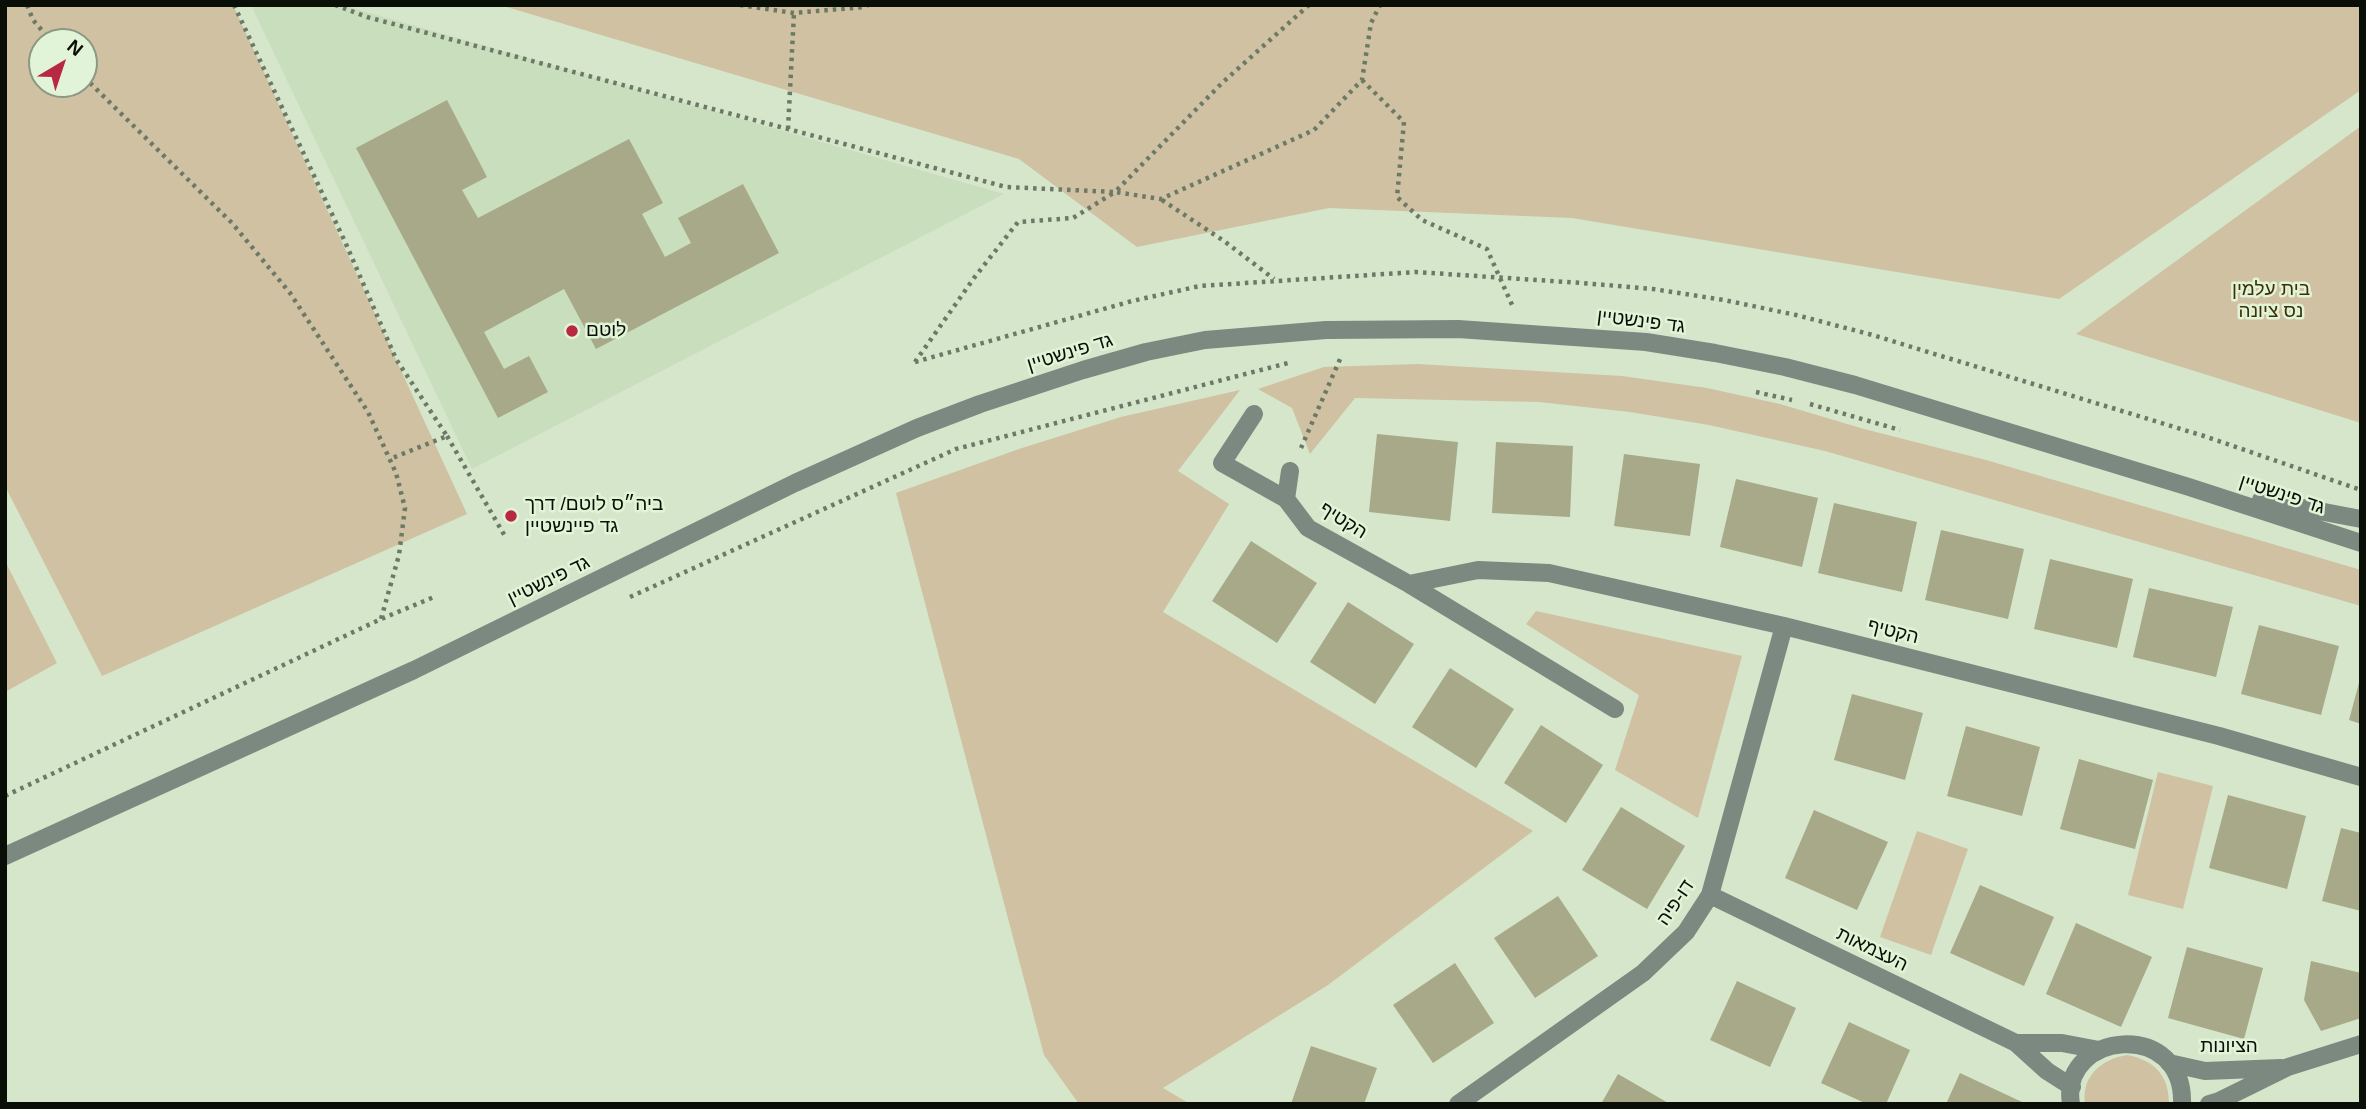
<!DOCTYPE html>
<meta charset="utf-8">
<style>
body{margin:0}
#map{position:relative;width:2366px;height:1109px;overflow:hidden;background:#d5e6cb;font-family:Helvetica,sans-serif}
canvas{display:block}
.frame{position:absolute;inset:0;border:7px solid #090f06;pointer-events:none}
.north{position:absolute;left:28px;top:28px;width:70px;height:70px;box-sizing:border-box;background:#e2f4d8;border:2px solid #8b9884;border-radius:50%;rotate:39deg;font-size:19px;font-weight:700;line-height:28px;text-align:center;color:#090f06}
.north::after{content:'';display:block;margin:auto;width:24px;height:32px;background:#b92841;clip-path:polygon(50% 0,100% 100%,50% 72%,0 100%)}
</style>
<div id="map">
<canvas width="2366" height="1109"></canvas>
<div class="frame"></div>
<div class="north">N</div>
</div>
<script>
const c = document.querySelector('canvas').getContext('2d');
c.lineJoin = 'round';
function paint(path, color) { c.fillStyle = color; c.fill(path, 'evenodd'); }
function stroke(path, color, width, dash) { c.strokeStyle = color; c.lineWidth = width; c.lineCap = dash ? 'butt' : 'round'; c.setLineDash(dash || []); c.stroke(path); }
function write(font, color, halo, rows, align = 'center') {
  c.font = font + ' Helvetica,Heebo,sans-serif'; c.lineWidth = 5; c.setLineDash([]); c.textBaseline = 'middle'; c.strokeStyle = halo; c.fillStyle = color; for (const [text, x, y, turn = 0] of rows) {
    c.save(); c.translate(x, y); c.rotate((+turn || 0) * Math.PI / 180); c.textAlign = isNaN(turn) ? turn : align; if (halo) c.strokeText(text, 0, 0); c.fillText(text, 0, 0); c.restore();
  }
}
const built = new Path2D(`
 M251 5H342L1004 194 472 469Z`);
const green = new Path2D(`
 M5 5H233L467 514 102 676 5 486ZM84 42V84H42V42Z
 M500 5H2361V90L2059 299 1572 218 1329 208 1137 247 1019 159Z
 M2361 126V423L2076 334Z
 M1418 364 1622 376 1707 388 1780 404 1864 429 1986 460 2361 570V606L1825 451 1709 425 1630 412 1539 402 1355 398 1310 454 1292 408 1258 389 1324 367Z
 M1240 390 1178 471 1229 504 1163 612 1533 831 1328 985 1163 1088 1190 1104H1079L1044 1055 896 493 1019 449 1121 417Z
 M5 561 57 663 5 692Z
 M1536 611 1742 656 1698 818 1615 770 1639 695 1526 624Z
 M2158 772 2213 786 2183 909 2128 895Z
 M1917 831 1968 849 1931 955 1880 937Z
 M2127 1055C2154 1060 2169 1075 2169 1104H2085C2081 1076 2102 1059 2127 1055Z`);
const building = new Path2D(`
 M447 100 487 177 462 190 478 218 629 139 663 203 642 214 665 257 691 243 678 218 743 184 779 253 596 349 564 289 484 332 504 369 529 356 548 392 498 418 356 148Z
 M1377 434 1458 442 1450 521 1369 512Z
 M1496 442 1573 446 1570 517 1492 513Z
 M1624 454 1700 464 1690 536 1614 526Z
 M1736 479 1818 498 1802 567 1720 547Z
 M1834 503 1917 522 1902 592 1818 573Z
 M1941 530 2024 549 2008 619 1925 600Z
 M1251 541 1317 583 1277 643 1212 601Z
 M2050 559 2133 579 2117 648 2034 629Z
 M2149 588 2233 607 2216 677 2133 657Z
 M1348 602 1414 644 1375 704 1310 662Z
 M2259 625 2339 646 2321 715 2241 694Z
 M1450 668 1514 709 1476 768 1412 727Z
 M2360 679H2361V724L2349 720Z
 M1852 694 1923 713 1905 780 1834 760Z
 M1541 725 1603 765 1566 823 1504 783Z
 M1966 726 2040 747 2022 816 1947 796Z
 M2079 759 2153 780 2135 849 2060 829Z
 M2228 795 2306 816 2287 889 2209 868Z
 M1621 807 1685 846 1647 909 1582 870Z
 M1814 810 1888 842 1857 910 1785 878Z
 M2341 828 2361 833V911L2322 901Z
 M1980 885 2054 917 2024 986 1950 953Z
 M1558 896 1598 956 1535 998 1494 938Z
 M2076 923 2152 957 2121 1027 2046 994Z
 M2187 947 2263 968 2244 1039 2168 1018Z
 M2311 961 2361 973V1018L2321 1031 2304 1000Z
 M1455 963 1494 1023 1433 1063 1393 1005Z
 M1737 981 1796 1008 1770 1067 1710 1040Z
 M1849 1022 1910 1050 1886 1104H1867L1821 1083Z
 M1311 1046 1377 1068 1364 1104H1291Z
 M1960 1073 2022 1102V1104H1946Z
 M1618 1074 1670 1104H1601Z`);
const path = new Path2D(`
 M27 5 33 20 52 42
 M234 5 346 244 396 359 447 436 390 459
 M335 5 367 17 1006 187 1115 192 1222 83 1309 5
 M740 5 794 13 864 7 868 5
 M84 77 232 223 290 293 368 412 396 473 405 508 399 555 381 619
 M1362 80 1404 122 1397 197 1422 220 1487 249 1513 307
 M788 129 794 13
 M1162 200 1224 241 1274 279
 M915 362 1132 301 1200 286 1416 272 1582 283 1653 289 1724 300 1796 315 1869 334 2204 436 2358 489
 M915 362 974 278 1018 222 1073 218 1115 192 1161 199 1314 130 1362 80 1371 23 1380 5
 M1756 392 1792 400
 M1810 404 1900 430
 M447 436 506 538
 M1301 448 1341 357
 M630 597 956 449 1288 363
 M5 796 381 619 434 597`);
const minor = new Path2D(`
 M1254 414 1222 463 1286 499
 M1290 471 1286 499 1308 528 1409 584 1615 709
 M2261 500 2361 519
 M1409 584 1478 570 1549 573 1784 626 2219 736 2361 777
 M5 856 414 670 795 483 917 428 980 404 1083 370 1146 352 1205 340 1326 330 1458 329 1646 342 1715 353 1785 367 1855 385 2189 487 2361 543
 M1710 895 2016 1043 2047 1071 2072 1087
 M2016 1043H2062L2099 1050
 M2169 1063 2205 1071 2281 1068
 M1458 1104 1643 973 1686 932 1710 895 1784 626
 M2071 1104C2059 1031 2185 1018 2182 1104
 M2209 1104 2219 1101 2288 1067 2361 1044`);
const markers = [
 [572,331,7,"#b92841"],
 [511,516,7,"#b92841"]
];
const parkNames = [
 ["בית עלמין",2271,290],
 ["נס ציונה",2271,312]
];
const streetNames = [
 ["גד פינשטיין",1641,322,7],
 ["גד פינשטיין",1070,353,-17],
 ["גד פינשטיין",2282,495,18],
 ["הקטיף",1343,521,32],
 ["גד פינשטיין",549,581,-26],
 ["הקטיף",1893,632,14],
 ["דו-פיה",1676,903,-56],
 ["העצמאות",1872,950,26],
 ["הציונות",2229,1047]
];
const poiNames = [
 ["לוטם",586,331],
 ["ביה״ס לוטם/ דרך",525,505],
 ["גד פיינשטיין",525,527]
];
paint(built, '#c9debc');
paint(green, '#cfc1a2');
paint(building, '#a7a989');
stroke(path, '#6d7967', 4.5, [3.5, 5]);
stroke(minor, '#7b8980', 18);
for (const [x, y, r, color] of markers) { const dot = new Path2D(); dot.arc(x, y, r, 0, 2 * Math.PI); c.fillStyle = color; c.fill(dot); stroke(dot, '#e2f4d8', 2.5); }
write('19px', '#3e2f05', '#e2f4d8', parkNames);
write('19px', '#090f06', '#e2f4d8', streetNames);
write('19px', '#090f06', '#e2f4d8', poiNames, 'left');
</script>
